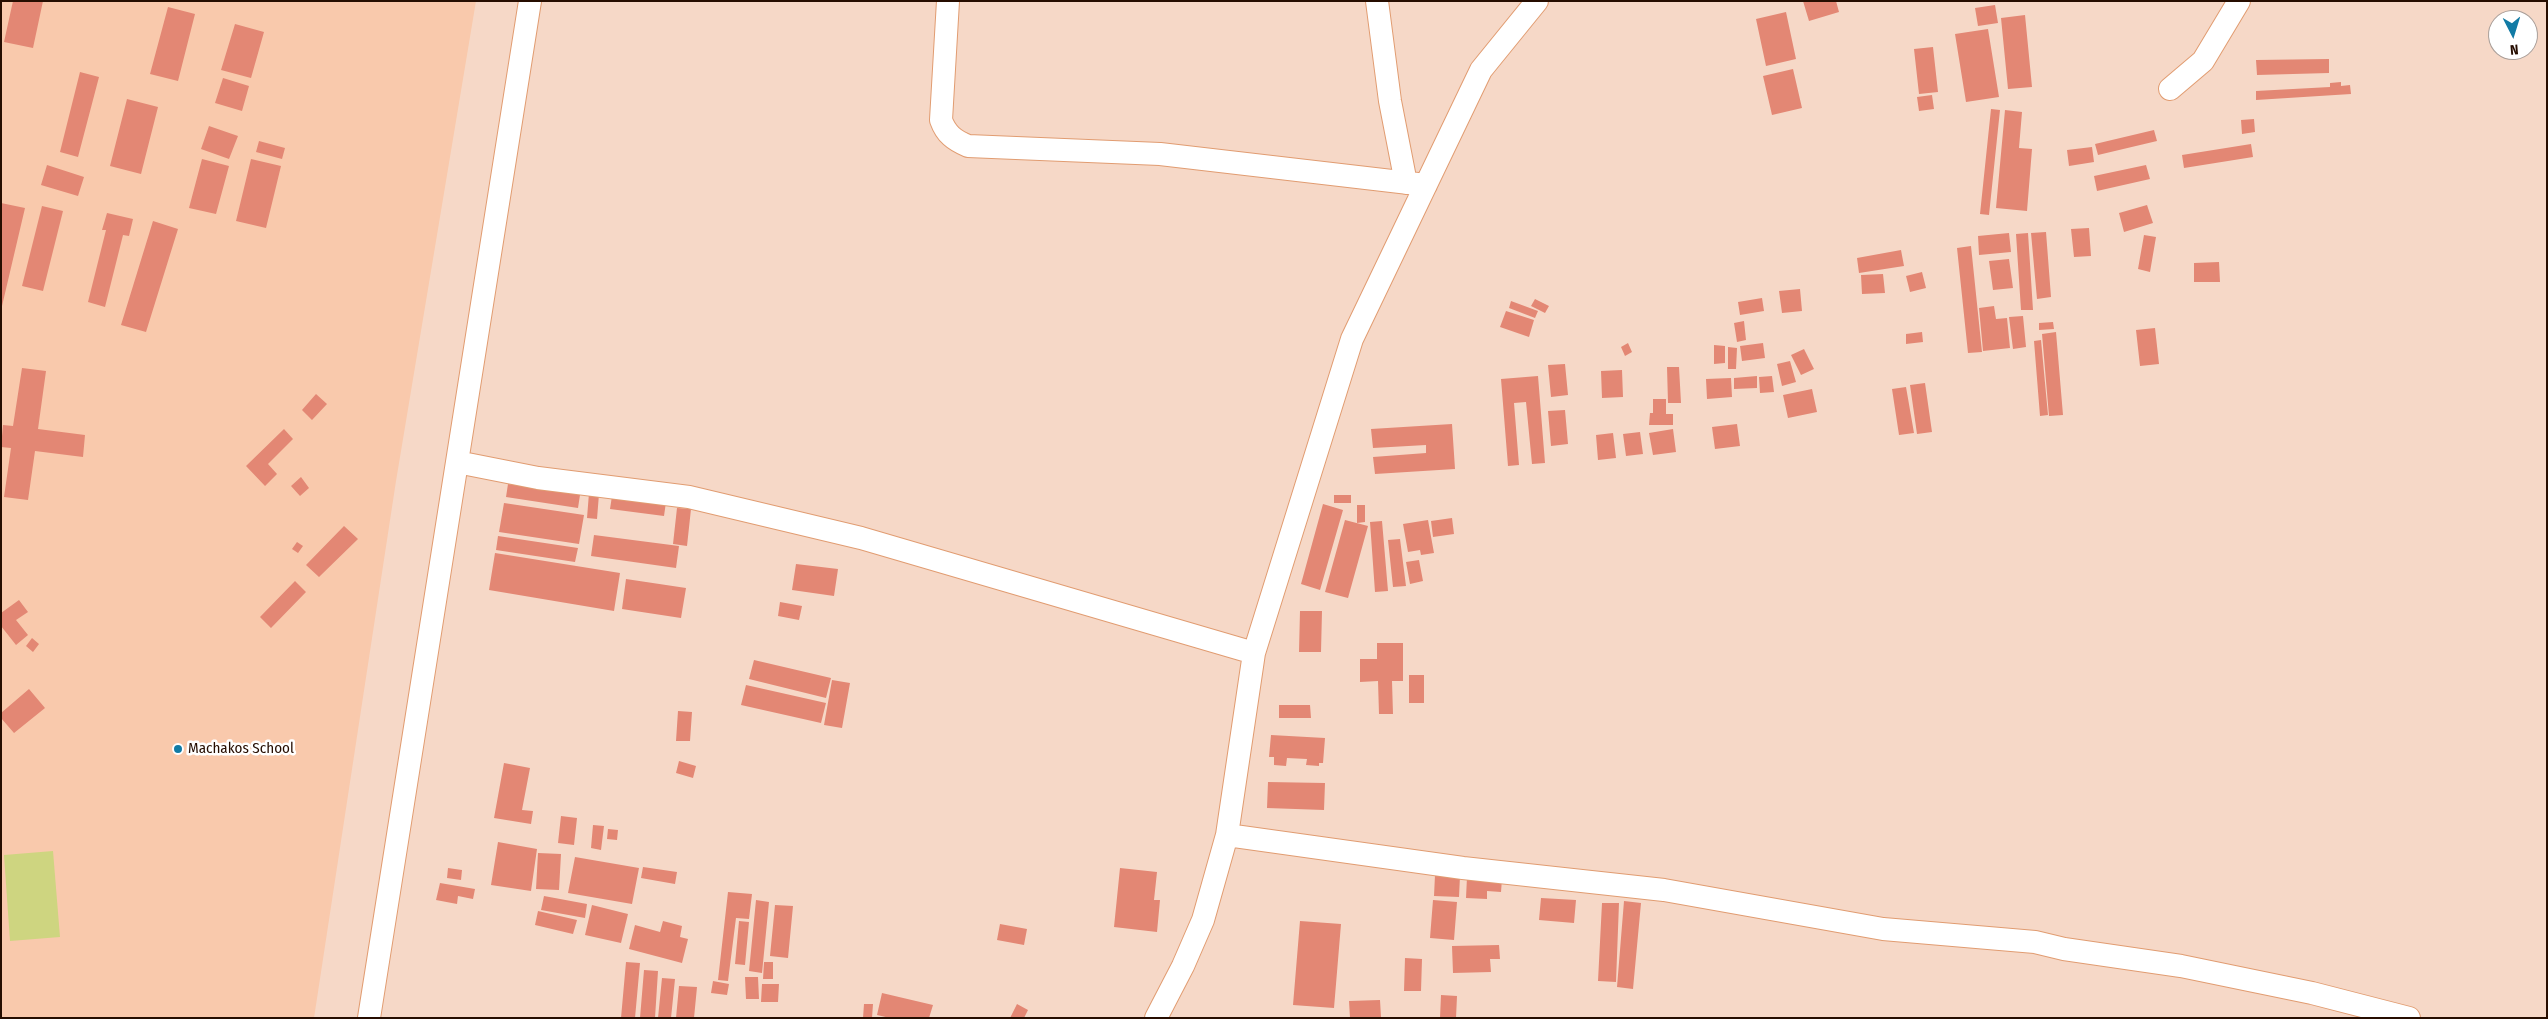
<!DOCTYPE html>
<style>
body{margin:0}
#map{position:relative;width:2548px;height:1019px;overflow:hidden;background:#f6d8c7;font-family:"Fira Sans Condensed",sans-serif}
canvas{display:block}
.frame{position:absolute;inset:0;border:2px solid #260d00;pointer-events:none}
.north{position:absolute;left:2488px;top:10px;width:50px;height:50px;box-sizing:border-box;background:#fff;border:1px solid #a89e99;border-radius:50%;rotate:175deg;font-size:14px;font-weight:700;line-height:20px;text-align:center;color:#260d00}
.north::after{content:'';display:block;margin:auto;width:18px;height:22px;background:#127ba5;clip-path:polygon(50% 0,100% 100%,50% 72%,0 100%)}
</style>
<div id="map">
<canvas width="2548" height="1019"></canvas>
<div class="frame"></div>
<div class="north">N</div>
</div>
<script>
const c = document.querySelector('canvas').getContext('2d');
c.lineJoin = 'round';
function paint(path, color) { c.fillStyle = color; c.fill(path, 'evenodd'); }
function stroke(path, color, width, dash) { c.strokeStyle = color; c.lineWidth = width; c.lineCap = dash ? 'butt' : 'round'; c.setLineDash(dash || []); c.stroke(path); }
function write(font, color, halo, rows, align = 'center') {
  c.font = font + ' "Fira Sans Condensed",sans-serif'; c.lineWidth = 5; c.setLineDash([]); c.textBaseline = 'middle'; c.strokeStyle = halo; c.fillStyle = color; for (const [text, x, y, turn = 0] of rows) {
    c.save(); c.translate(x, y); c.rotate((+turn || 0) * Math.PI / 180); c.textAlign = isNaN(turn) ? turn : align; if (halo) c.strokeText(text, 0, 0); c.fillText(text, 0, 0); c.restore();
  }
}
const built = new Path2D(`
 M1 1H476L396 481 314 1018H1Z`);
const green = new Path2D(`
 M53 851 60 937 10 941 4 855Z`);
const building = new Path2D(`
 M13 1H43L33 48 4 42Z
 M1803 1H1836L1839 12 1809 21Z
 M1995 5 1998 23 1978 26 1975 8Z
 M168 7 195 14 178 81 150 74Z
 M1786 12 1796 59 1766 66 1756 19Z
 M2025 15 2032 87 2008 89 2001 18Z
 M235 24 264 32 251 78 221 70Z
 M1988 29 1999 97 1966 102 1955 34Z
 M1933 47 1938 92 1919 94 1914 49Z
 M2329 59V73L2257 75 2256 60Z
 M1793 69 1802 108 1772 115 1763 76Z
 M80 72 99 77 78 157 60 152Z
 M223 78 249 86 242 111 215 103Z
 M2341 82V86L2350 85 2351 94 2256 100V91L2330 87V83Z
 M1932 95 1934 109 1919 111 1917 97Z
 M127 99 158 107 141 174 110 166Z
 M1991 109 2000 110 1989 215 1980 214Z
 M2005 110 2022 112 2019 148 2032 149 2027 211 1996 208Z
 M2254 119 2255 132 2242 134 2241 120Z
 M209 126 238 136 229 159 201 149Z
 M2154 130 2157 141 2098 155 2095 144Z
 M259 141 285 148 282 159 256 152Z
 M2251 144 2253 157 2184 168 2182 155Z
 M2092 147 2094 162 2069 166 2067 150Z
 M202 159 229 166 216 214 189 208Z
 M251 159 281 166 266 228 236 221Z
 M47 165 84 177 78 196 41 185Z
 M2146 165 2150 179 2097 191 2094 176Z
 M1 203 25 208 2 306H1Z
 M2147 205 2153 223 2124 232 2119 213Z
 M42 206 63 211 43 291 22 286Z
 M107 213 133 219 129 236 123 235 105 307 88 302 106 230H102Z
 M153 221 178 229 146 332 121 325Z
 M2089 228 2091 256 2074 257 2071 229Z
 M2046 232 2051 297 2037 299 2031 233Z
 M2009 233 2011 252 1979 255 1978 236Z
 M2028 233 2033 310H2021L2016 234Z
 M2144 235 2156 237 2150 272 2138 269Z
 M1971 246 1982 352 1968 353 1957 248Z
 M1901 250 1904 266 1859 273 1857 258Z
 M2009 259 2013 288 1993 290 1989 261Z
 M2219 262 2220 282H2194V263Z
 M1922 272 1926 288 1910 292 1906 276Z
 M1883 274 1885 293 1862 294 1861 275Z
 M1800 289 1802 311 1782 313 1779 291Z
 M1762 298 1764 311 1740 315 1738 302Z
 M1535 299 1549 306 1545 313 1531 306Z
 M1511 301 1538 311 1535 318 1509 308Z
 M1994 306 1996 319 2007 318 2010 348 1983 351 1979 308Z
 M1506 311 1534 320 1529 337 1500 327Z
 M2023 316 2026 347 2013 349 2009 317Z
 M1744 321 1746 340 1737 342 1734 323Z
 M2053 322 2054 329 2039 330V323Z
 M2155 328 2159 364 2140 366 2136 330Z
 M1922 332 1923 342 1906 344V334Z
 M2056 332 2063 415 2049 416 2042 334Z
 M2041 340 2048 415 2040 416 2034 341Z
 M1628 343 1632 352 1625 356 1621 347Z
 M1763 343 1765 358 1742 361 1740 346Z
 M1714 345 1725 346V363L1714 364Z
 M1728 347 1737 348 1736 369H1728Z
 M1804 349 1814 369 1801 375 1791 355Z
 M1790 361 1796 382 1782 386 1777 364Z
 M1565 364 1568 395 1551 397 1548 365Z
 M1667 367H1679L1681 403H1668Z
 M22 368 46 371 38 429 85 435 83 457 35 451 28 500 4 497 11 448 1 447 3 425 13 426Z
 M1622 370 1623 397 1602 398 1601 371Z
 M1538 376 1545 463 1532 464 1526 402 1514 403 1519 465 1508 466 1501 379Z
 M1757 376V388L1734 389V378Z
 M1772 376 1774 392 1760 393 1759 377Z
 M1731 378 1732 397 1707 399 1706 379Z
 M1925 383 1932 432 1917 434 1910 385Z
 M1906 387 1914 433 1899 435 1892 389Z
 M1812 389 1817 412 1788 418 1783 395Z
 M316 394 327 404 312 420 302 410Z
 M1653 399H1666V414H1673V425H1649L1650 413H1653Z
 M1565 410 1568 444 1551 446 1548 411Z
 M1452 424 1455 469 1375 474 1373 457 1426 453V445L1373 448 1371 429Z
 M1737 424 1740 446 1715 449 1712 427Z
 M284 429 293 439 268 464 277 474 265 486 246 466Z
 M1673 429 1676 452 1653 455 1649 433Z
 M1640 432 1643 454 1626 456 1623 434Z
 M1613 433 1616 458 1598 460 1596 435Z
 M301 477 309 488 300 496 291 486Z
 M508 484 580 495 578 508 506 497Z
 M589 493 599 494 597 519 587 518Z
 M1334 495H1351V503H1334Z
 M612 496 666 502 664 516 610 509Z
 M504 503 584 515 579 544 499 532Z
 M1323 504 1343 510 1320 590 1301 584Z
 M1357 505H1365V522L1357 523Z
 M677 508 691 509 687 546 673 544Z
 M1452 518 1454 534 1433 537 1431 521Z
 M1345 520 1368 526 1348 598 1325 592Z
 M1428 520 1434 553 1421 555 1420 550 1408 552 1403 524Z
 M1382 521 1388 591 1375 592 1370 522Z
 M344 526 358 539 319 577 306 565Z
 M594 535 679 546 676 568 591 556Z
 M498 536 578 548 575 562 496 550Z
 M1400 539 1406 586 1393 587 1388 540Z
 M297 542 303 546 298 553 292 549Z
 M495 553 620 573 614 611 489 590Z
 M1419 560 1423 581 1410 584 1406 562Z
 M796 564 838 569 834 596 792 590Z
 M626 579 686 588 681 618 622 609Z
 M295 581 306 592 271 628 260 617Z
 M19 600 28 612 16 620 28 635 16 645 1 626V613Z
 M780 602 802 606 799 620 778 616Z
 M1300 611H1322L1321 652H1299Z
 M32 638 39 644 33 652 26 646Z
 M1377 643H1403V681H1392L1393 714H1379L1378 681 1360 682V659H1377Z
 M754 660 831 678 826 698 749 679Z
 M1409 675H1424V703H1409Z
 M832 680 850 683 842 728 824 725Z
 M746 685 826 703 821 723 741 705Z
 M29 689 45 708 14 733 1 718V713Z
 M1279 705H1310L1311 718H1279Z
 M678 711 692 712 690 741H676Z
 M1271 735 1325 738 1323 763H1319V766L1306 765 1307 759 1287 758 1286 766 1274 765V757H1269Z
 M679 761 696 766 693 778 676 773Z
 M504 763 530 768 522 810 533 811 531 824 494 818Z
 M1268 782 1325 783 1324 810 1267 808Z
 M561 816 577 818 574 845 558 843Z
 M593 825 604 826 601 850 591 848Z
 M608 829 618 830 617 840 607 839Z
 M498 842 537 849 531 891 491 885Z
 M538 853 561 854 559 890 536 889Z
 M575 857 639 868 632 904 568 893Z
 M643 867 677 872 675 884 641 878Z
 M448 868 462 870 461 880 447 878Z
 M1120 868 1157 872 1154 900H1160L1157 932 1114 927Z
 M1435 875 1460 876 1459 897 1434 896Z
 M1467 877 1502 879 1501 892 1487 891V899L1466 898Z
 M440 883 475 889 473 899 458 896 457 904 436 900Z
 M728 892 752 894 749 919 736 918 728 981 718 980Z
 M544 896 587 904 585 918 541 910Z
 M1541 898 1576 900 1574 923 1539 920Z
 M756 900 769 902 762 973 749 971Z
 M1433 900 1457 902 1454 940 1430 938Z
 M1624 901 1641 903 1633 989 1617 987Z
 M1602 903H1619L1616 982 1598 981Z
 M592 905 628 914 621 943 585 935Z
 M775 905 793 906 788 958 770 956Z
 M538 911 577 920 573 934 535 925Z
 M663 921 682 926 680 937 688 939 682 963 629 949 635 925 660 932Z
 M739 921 749 922 745 965 735 964Z
 M1300 921 1341 924 1334 1008 1293 1005Z
 M1000 924 1027 929 1024 945 997 940Z
 M1499 945 1500 959H1490L1491 972 1453 973 1452 946Z
 M1405 958 1422 959 1421 991H1404Z
 M626 962 640 963 635 1018H621Z
 M764 962H773V979H763Z
 M644 970 658 971 655 1018H640Z
 M745 977H758L759 999H746Z
 M662 978 675 979 671 1018H658Z
 M713 981 729 984 727 995 711 993Z
 M762 984H779L778 1002H761Z
 M679 986 697 987 694 1018H676Z
 M882 993 933 1005 929 1018H890L877 1015Z
 M1441 995 1457 996 1456 1018H1440Z
 M1380 1000 1381 1017 1350 1018 1349 1001Z
 M864 1004H873L872 1018H863Z
 M1017 1004 1028 1010 1024 1018H1010Z`);
const minor = new Path2D(`
 M948 1 941 120C946 134 954 140 968 146L1160 154 1426 185
 M1377 1 1390 101 1406 183
 M2170 89 2203 61 2239 1
 M457 462 538 478 689 497 861 538 1254 653
 M1227 835 1463 868 1664 890 1883 929 2035 942 2064 949 2181 966 2312 993 2409 1018
 M369 1018 530 1
 M1156 1018 1183 966 1203 920 1227 835 1254 653 1352 339 1481 70 1537 1`);
const markers = [
 [178,749,5,"#127ba5"]
];
const poiNames = [
 ["Machakos School",188,749]
];
paint(built, '#f9c9ac');
paint(green, '#ced580');
paint(building, '#e38774');
stroke(minor, '#e19c71', 24);
stroke(minor, '#fff', 22);
for (const [x, y, r, color] of markers) { const dot = new Path2D(); dot.arc(x, y, r, 0, 2 * Math.PI); c.fillStyle = color; c.fill(dot); stroke(dot, '#fff', 2); }
write('15px', '#260d00', '#fff', poiNames, 'left');
</script>
